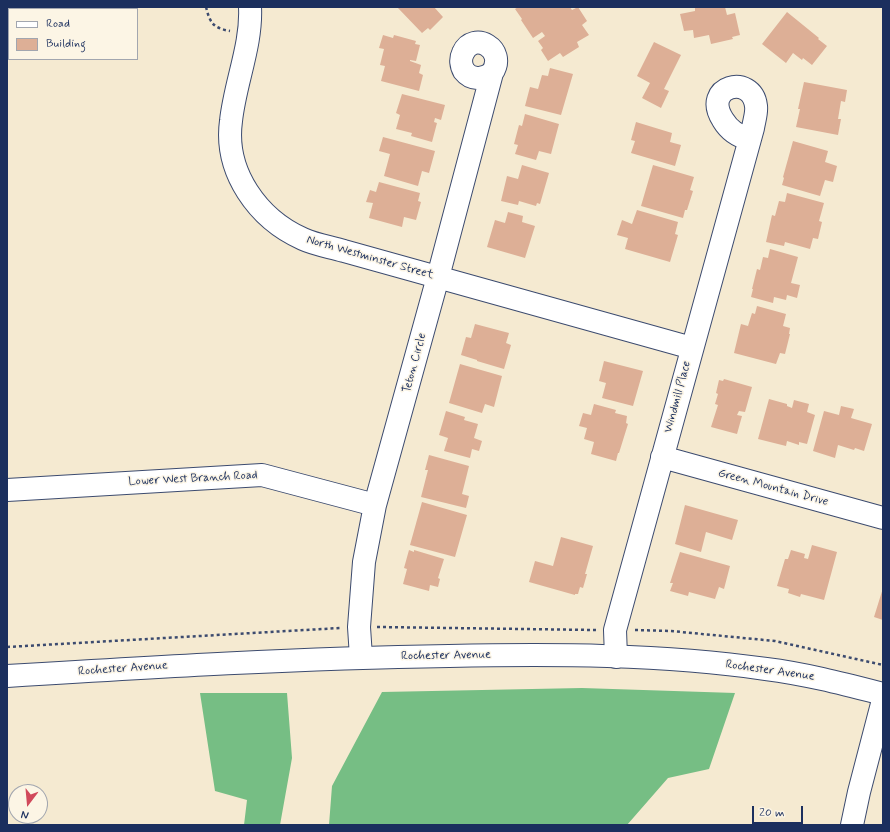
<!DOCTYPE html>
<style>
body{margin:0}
#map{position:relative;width:890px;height:832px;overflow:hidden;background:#f5ead1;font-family:Mynerve,sans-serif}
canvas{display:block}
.frame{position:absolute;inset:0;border:8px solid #1b2f5e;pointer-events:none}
.legend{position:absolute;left:8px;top:8px;width:130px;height:52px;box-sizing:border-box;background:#fcf5e5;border:1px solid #a2a6af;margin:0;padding:5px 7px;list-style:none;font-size:12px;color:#1b2f5e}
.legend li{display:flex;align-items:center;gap:8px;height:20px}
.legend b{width:20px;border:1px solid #a2a6af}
.north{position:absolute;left:8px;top:784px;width:40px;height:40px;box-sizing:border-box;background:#fcf5e5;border:1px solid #a2a6af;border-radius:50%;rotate:196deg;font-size:11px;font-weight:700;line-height:16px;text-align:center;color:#1b2f5e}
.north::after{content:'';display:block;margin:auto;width:14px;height:18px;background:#d1495b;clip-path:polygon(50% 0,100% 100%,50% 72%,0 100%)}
.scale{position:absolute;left:752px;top:806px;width:51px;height:18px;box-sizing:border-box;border:2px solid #1b2f5e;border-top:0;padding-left:5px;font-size:12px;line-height:14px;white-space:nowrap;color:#1b2f5e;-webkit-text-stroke:3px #fcf5e5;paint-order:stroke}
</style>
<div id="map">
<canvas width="890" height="832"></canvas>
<div class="frame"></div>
<ul class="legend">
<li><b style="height:5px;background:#fff"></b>Road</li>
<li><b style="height:11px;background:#ddaf96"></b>Building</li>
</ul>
<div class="north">N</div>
<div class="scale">20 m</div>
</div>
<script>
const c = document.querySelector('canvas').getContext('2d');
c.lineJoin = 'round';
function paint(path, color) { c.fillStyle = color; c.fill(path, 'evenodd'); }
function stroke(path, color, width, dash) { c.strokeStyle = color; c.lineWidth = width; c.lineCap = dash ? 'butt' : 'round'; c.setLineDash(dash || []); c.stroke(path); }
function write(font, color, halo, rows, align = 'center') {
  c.font = font + ' Mynerve,sans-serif'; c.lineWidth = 3; c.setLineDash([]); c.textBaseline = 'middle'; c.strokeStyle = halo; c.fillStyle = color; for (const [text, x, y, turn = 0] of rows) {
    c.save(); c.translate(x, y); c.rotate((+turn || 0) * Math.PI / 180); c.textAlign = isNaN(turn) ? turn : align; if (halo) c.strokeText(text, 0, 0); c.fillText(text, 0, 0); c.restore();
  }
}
const forest = new Path2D(`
 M582 688 735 693 709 769 668 778 627 825H329L332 786 382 692Z
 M200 693H287L292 758 280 825H244L247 800 215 791Z`);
const building = new Path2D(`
 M397 7H434L443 17 430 30 428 28 422 33Z
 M518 7H570L572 10 578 7 587 21 582 25 589 35 577 42 579 47 563 57 560 53 548 61 541 50 543 48 538 41 545 36 542 32 533 38 521 20 522 19 515 9Z
 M695 7H725L727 15 735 13 740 35 732 37 733 39 711 44 709 35 694 38 693 30 684 31 680 14 695 11Z
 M787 12 819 38 818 39 827 46 812 65 803 58 802 60 793 53 786 63 762 44Z
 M383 35 393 38 394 35 416 41 415 44 420 45 416 61 410 60V61L421 65 419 73 423 75 419 91 381 81 385 66 380 65 384 49 379 48Z
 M654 42 681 55 664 89 669 91 661 108 642 98 650 83 637 76Z
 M550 68 573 74 561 115 525 106 530 87 538 89 542 75 548 76Z
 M804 82 847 90 845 102 841 101 838 119H841L838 135 796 127 800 109H798Z
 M402 94 445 105 441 120 435 118 434 122 437 123 432 142 411 136 412 133 396 129 400 115 396 113Z
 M525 114 559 124 551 154 539 151 536 160 515 154 518 145 514 144 519 125 522 126Z
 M636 122 672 133 670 142 681 145 675 166 631 153 635 141 631 140Z
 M383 137 435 151 429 173 422 171 418 186 384 176 390 154 379 151Z
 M793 141 828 151 825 162 837 166 833 182 825 180 820 196 782 185 784 178 783 177Z
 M522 165 549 173 540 204 537 203 536 206 519 201 518 205 501 201 507 176 518 179Z
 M653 165 694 177 690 190 693 191 687 210H685L683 218 641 206Z
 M379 182 420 193 418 201 421 202 416 220 404 217 402 227 369 218 373 203 366 202 370 190 376 192Z
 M787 193 824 203 819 221 822 222 818 239 813 238 810 249 785 242 784 246 766 242 772 215 775 216 779 201 785 202Z
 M637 210 678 222 675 234 678 235 670 262 625 249 628 238 617 235 622 220 632 224Z
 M508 212 523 216 522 222 535 226 525 258 487 247 495 220 505 223Z
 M770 249 798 257 791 283 800 285 797 298 787 295 786 300 774 297 773 303 751 297 753 289H752L757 269 760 270 763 257 768 258Z
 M757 306 786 314 783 326 790 328 789 334H790L785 354 780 353 776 364 734 353 741 324 748 326 752 313 755 314Z
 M475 324 509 333 506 343 511 345 504 369 477 361V360L461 355 466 337 471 338Z
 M604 361 643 371 633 406 602 398 606 383 599 381Z
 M460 364 502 376 494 407 485 404 482 413 449 403Z
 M724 379 752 387 745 412 739 411 737 415 742 416 737 434 711 427 718 405 715 404 718 394 716 393 719 380 723 381Z
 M769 399 787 404V406L792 408 794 400 809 404 807 412 815 415 807 444 799 442V445L787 441 786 446 758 439Z
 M594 404 616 410 615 413 627 416 626 423 628 424 619 453H618L616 461 591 454 594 442 584 439 587 428 579 426 583 413 591 415Z
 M841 406 854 409 851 418 872 424 864 451 855 448 854 450 838 445 835 458 813 451 824 411 839 415Z
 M446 411 465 417 464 420 478 424 474 438 482 441 479 451 472 449 470 458 444 451 448 438 439 435Z
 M429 455 469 466 462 494 469 496 466 508 421 497 428 470H425Z
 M422 502 467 515 455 557 410 545Z
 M685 505 738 520 732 540 706 532 701 552 675 544Z
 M561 537 593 546 585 574H587L583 588 580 587 578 594H575V595L529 582 535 561 553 566Z
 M812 545 837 552 824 600 801 594 800 597 788 593 789 589 777 586 785 559H788L791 550 805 554 804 558 808 559Z
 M409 550 414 552V550L444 559 438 578 440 579 438 587 430 585 429 591 403 584 407 569 404 568Z
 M680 552 730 566 724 589 719 587 715 599 689 592 688 596 670 591 673 583H670Z
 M883 588V620L874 617Z`);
const path = new Path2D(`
 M206 7C210 23 213 28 230 31
 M377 627 596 630
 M635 630 671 631 775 641 883 665
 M7 647 340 628`);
const minor = new Path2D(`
 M250 7C252 45 235 83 231 121 224 172 258 219 303 239 316 245 331 247 344 251L692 348
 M662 457 883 518
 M7 490 262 475 375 505
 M361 657 359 627 364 562 375 505 438 277 492 73C508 49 473 30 463 53 460 59 461 66 464 71 471 80 483 80 492 73
 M616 657 615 630 753 128C754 121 757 113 756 106 752 73 701 86 723 120 729 130 737 136 749 139
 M852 825 859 792 883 700`);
const major = new Path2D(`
 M7 676C154 667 301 658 449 656 554 654 661 654 766 669 806 674 844 684 883 694`);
const streetNames = [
 ["North Westminster Street",370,258,16],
 ["Teton Circle",415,363,-75],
 ["Windmill Place",678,397,-75],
 ["Lower West Branch Road",193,479,-3],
 ["Green Mountain Drive",773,488,15],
 ["Rochester Avenue",446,656,-1],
 ["Rochester Avenue",123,669,-4],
 ["Rochester Avenue",770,671,8]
];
paint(forest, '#76be84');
paint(building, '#ddaf96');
stroke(minor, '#3c4b6f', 24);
stroke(major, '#3c4b6f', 24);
stroke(path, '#3c4b6f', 2.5, [3, 3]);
stroke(minor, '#fff', 22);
stroke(major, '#fff', 22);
write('12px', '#1b2f5e', '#fcf5e5', streetNames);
</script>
